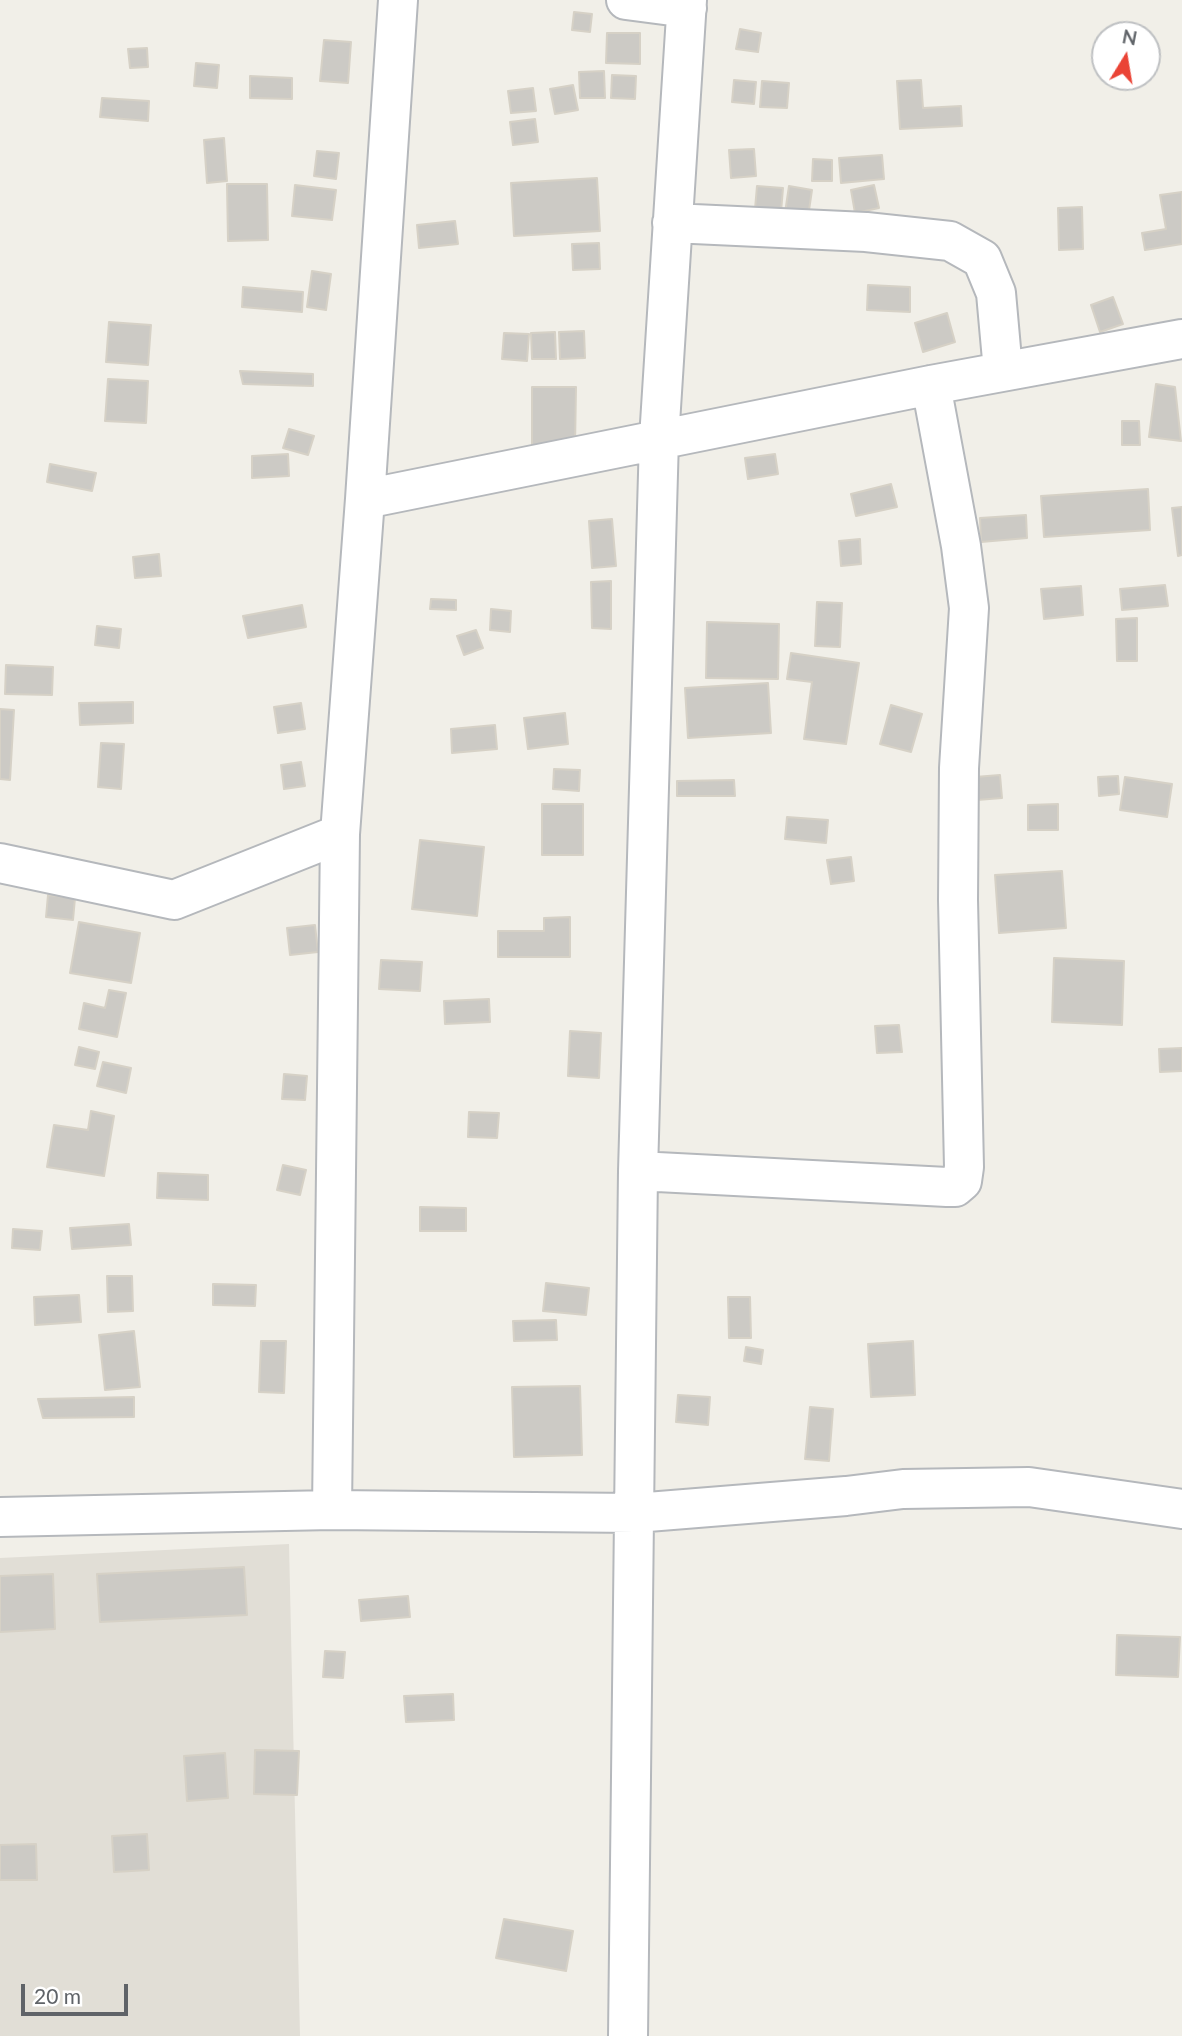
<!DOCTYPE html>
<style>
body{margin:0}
#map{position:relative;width:1182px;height:2036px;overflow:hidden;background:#f1efe8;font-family:Lato,sans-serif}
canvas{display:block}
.north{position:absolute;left:1091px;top:21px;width:70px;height:70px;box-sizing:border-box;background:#fff;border:2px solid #bfc1c3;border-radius:50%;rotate:11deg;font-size:19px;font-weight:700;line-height:28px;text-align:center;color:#5f6368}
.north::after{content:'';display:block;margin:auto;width:24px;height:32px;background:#ea4335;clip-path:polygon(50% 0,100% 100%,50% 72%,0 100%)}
.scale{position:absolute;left:21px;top:1984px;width:107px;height:32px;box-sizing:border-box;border:4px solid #5f6368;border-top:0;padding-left:9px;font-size:21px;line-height:24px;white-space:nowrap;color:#5f6368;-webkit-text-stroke:5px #fff;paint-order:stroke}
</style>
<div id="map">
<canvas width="1182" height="2036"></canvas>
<div class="north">N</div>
<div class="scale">20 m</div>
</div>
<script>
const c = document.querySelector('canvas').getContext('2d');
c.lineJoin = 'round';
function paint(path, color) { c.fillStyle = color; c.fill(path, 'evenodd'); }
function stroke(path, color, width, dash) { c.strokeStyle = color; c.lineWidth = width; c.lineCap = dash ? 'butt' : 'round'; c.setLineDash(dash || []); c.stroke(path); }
const education = new Path2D(`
 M289 1544 300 2036H0V1558Z`);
const building = new Path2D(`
 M574 12 592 14 590 32 572 30Z
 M740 29 761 33 758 52 736 49Z
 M607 33H640V64L606 63Z
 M324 40 351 42 348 83 320 81Z
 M147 48 148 67 130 68 128 49Z
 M196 63 219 65 217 88 194 86Z
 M604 71 605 98H580L579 72Z
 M612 75 636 76 635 99 611 98Z
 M250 76 292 78V99L250 98Z
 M734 80 756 82 754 104 732 102Z
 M921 80 923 108 961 106 962 126 900 129 897 81Z
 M762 81 789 83 787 108 760 107Z
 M573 85 578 110 555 114 550 89Z
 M533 88 536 111 511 113 508 91Z
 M102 98 149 101 148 121 100 117Z
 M535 119 538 142 513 145 510 122Z
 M224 138 227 181 207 183 204 140Z
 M754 149 756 176 731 178 729 150Z
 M317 151 339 153 336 179 314 176Z
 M882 155 884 179 841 183 839 158Z
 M813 159 832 160V181H812Z
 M597 178 600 231 514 236 511 183Z
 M227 184H267L268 240 228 241Z
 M295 185 336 190 332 220 292 216Z
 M874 185 879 208 855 213 851 190Z
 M757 186 783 188 781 212 755 209Z
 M789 186 812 190 808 217 785 213Z
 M1182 192V244L1145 250 1142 233 1166 229 1160 195Z
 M1082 207 1083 249 1059 250 1058 208Z
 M455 221 458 244 419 248 417 225Z
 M599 243 600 269 573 270 572 244Z
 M312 271 331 274 326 310 307 307Z
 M868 285 910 287V312L867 310Z
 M243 287 303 292 302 312 242 307Z
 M1113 297 1123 324 1100 332 1091 305Z
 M947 313 955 342 923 352 915 323Z
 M109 322 151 325 148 365 106 362Z
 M584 331 585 358 560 359 559 332Z
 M555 332 556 359H532L531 333Z
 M504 333 529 334 527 361 502 359Z
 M240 371 313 374V386L243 384Z
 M108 379 148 381 146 423 105 421Z
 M1156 384 1175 387 1181 441 1149 437Z
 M532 387H576L575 447H532Z
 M1122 421H1139L1140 445H1122Z
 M289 429 314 436 308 455 283 448Z
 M288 454 289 476 252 478V456Z
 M775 454 778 474 748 479 745 458Z
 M50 464 96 473 92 491 47 482Z
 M891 484 897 507 856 516 851 494Z
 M1148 489 1150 530 1044 537 1041 496Z
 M1182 507V555L1178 556 1172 508Z
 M1026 515 1027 538 981 542 980 518Z
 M612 519 616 566 592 568 589 521Z
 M860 539 861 564 841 566 839 541Z
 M159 554 161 576 135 578 133 557Z
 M611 581V629L592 628 591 582Z
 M1165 585 1168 606 1122 610 1120 589Z
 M1081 586 1083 615 1044 619 1041 589Z
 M431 599 456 600V610L430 609Z
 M817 602 842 603 840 647 815 646Z
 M302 605 306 627 248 638 243 616Z
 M491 609 511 611 510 632 490 630Z
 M1137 618V661H1117L1116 619Z
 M707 622 779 624 778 679 706 678Z
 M97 626 121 629 119 648 95 645Z
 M476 630 483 648 464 655 457 636Z
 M791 653 859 663 846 744 804 739 812 682 787 679Z
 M6 665 53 667 52 695 5 694Z
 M768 683 771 733 688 738 685 688Z
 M133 702V723L80 725 79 703Z
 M301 703 305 729 278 733 274 707Z
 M891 705 922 714 911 752 880 744Z
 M0 709 14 710 10 780 0 779Z
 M565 713 568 744 528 749 524 718Z
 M495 725 497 749 452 753 451 729Z
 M101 743 124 744 121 789 98 787Z
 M301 762 305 786 284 789 281 765Z
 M554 769 580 770 579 791 553 789Z
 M1000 775 1002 798 977 800 975 777Z
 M1118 776 1119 794 1099 796 1098 777Z
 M1125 777 1172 784 1167 817 1120 810Z
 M734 780 735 796H677V781Z
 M542 804H583V855H542Z
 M1058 804V830H1028V805Z
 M787 817 828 820 826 843 785 839Z
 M420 840 484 847 477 916 412 909Z
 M851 857 854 881 831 884 827 860Z
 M1062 871 1066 928 999 933 995 875Z
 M48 895 75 898 73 920 46 917Z
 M570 917V957H498V931H544V918Z
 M79 922 140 933 131 983 70 973Z
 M315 925 318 952 290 955 287 928Z
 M1054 958 1124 961 1122 1025 1052 1022Z
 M381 960 422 962 420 991 379 989Z
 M109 990 126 993 117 1037 79 1029 84 1003 105 1008Z
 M489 999 490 1022 445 1024 444 1001Z
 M899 1025 902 1052 877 1053 875 1026Z
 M570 1031 601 1033 599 1078 568 1076Z
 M79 1047 99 1052 95 1069 75 1065Z
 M1182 1048V1071L1160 1072 1159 1049Z
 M103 1062 131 1068 126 1093 97 1086Z
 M284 1074 307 1076 305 1100 282 1099Z
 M91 1111 114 1116 104 1176 47 1167 54 1125 88 1130Z
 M469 1112 499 1113 497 1138 468 1137Z
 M283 1165 306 1170 300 1195 277 1190Z
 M158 1173 208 1175V1200L157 1198Z
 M420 1207 466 1208V1231H420Z
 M129 1224 131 1245 72 1249 70 1228Z
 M13 1229 42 1231 40 1250 12 1248Z
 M107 1276H132L133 1311 108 1312Z
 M546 1283 589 1288 586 1315 543 1311Z
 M213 1284 256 1285 255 1306 213 1305Z
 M79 1295 81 1322 35 1325 34 1297Z
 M728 1297H750L751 1338H729Z
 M556 1320 557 1340 514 1341 513 1321Z
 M134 1331 140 1387 105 1390 99 1335Z
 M261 1341H286L284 1393 259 1392Z
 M913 1341 915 1395 871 1397 868 1344Z
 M746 1347 763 1350 761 1364 744 1361Z
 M580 1386 582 1455 514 1457 512 1387Z
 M678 1395 710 1397 708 1425 676 1422Z
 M134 1397V1417L43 1418 38 1399Z
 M810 1407 833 1409 829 1461 805 1459Z
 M244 1567 247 1615 100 1622 97 1574Z
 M53 1574 55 1629 0 1632V1576Z
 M408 1596 410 1617 361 1621 359 1600Z
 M1117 1635 1180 1637 1178 1677 1116 1675Z
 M325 1651 345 1652 343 1678 323 1677Z
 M453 1694 454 1720 406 1722 404 1696Z
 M255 1750 299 1751 297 1795 254 1794Z
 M225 1753 228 1798 187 1801 184 1756Z
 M147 1834 149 1870 114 1872 112 1836Z
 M36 1844 37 1880H0V1845Z
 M504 1919 573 1931 566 1971 496 1958Z`);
const minor = new Path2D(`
 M626 0 687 8
 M672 223 866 232 950 241 982 259 996 293 1003 371
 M365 499 931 385 1182 339
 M0 863 174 900 340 834
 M638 1171 947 1187H955L962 1181 964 1167 958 900 959 768 969 608 961 546 931 385
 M332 1510 340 834 365 499 398 0
 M0 1517 332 1510 635 1513 846 1496 903 1489 1029 1487 1182 1509
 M628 2036 638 1171 659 439 687 0`);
paint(education, '#e1ded6');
paint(building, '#cccac5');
stroke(building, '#d6d1c6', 2);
stroke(minor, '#b5b8bc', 42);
stroke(minor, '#fff', 38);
</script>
